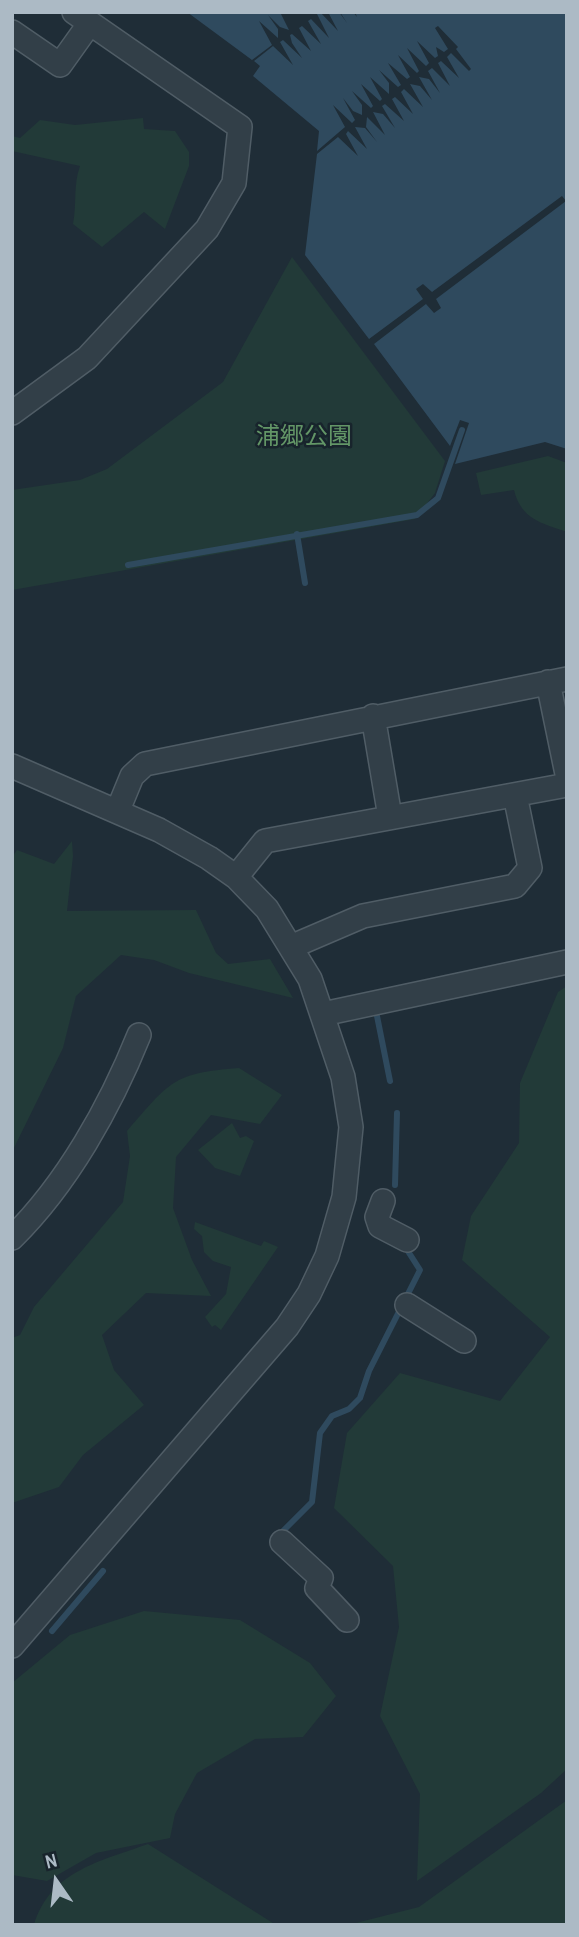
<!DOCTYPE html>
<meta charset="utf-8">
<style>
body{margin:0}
#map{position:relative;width:579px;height:1937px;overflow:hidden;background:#1f2d37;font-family:"Archivo Narrow",sans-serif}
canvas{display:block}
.frame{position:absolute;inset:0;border:14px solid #acbac5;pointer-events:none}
.north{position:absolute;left:21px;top:1846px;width:70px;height:70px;-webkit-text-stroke:5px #18242c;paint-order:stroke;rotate:346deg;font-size:19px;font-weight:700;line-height:28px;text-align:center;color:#acbac5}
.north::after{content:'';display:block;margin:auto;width:24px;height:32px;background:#acbac5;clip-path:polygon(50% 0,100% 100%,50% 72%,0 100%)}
</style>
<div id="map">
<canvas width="579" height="1937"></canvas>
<div class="frame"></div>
<div class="north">N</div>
</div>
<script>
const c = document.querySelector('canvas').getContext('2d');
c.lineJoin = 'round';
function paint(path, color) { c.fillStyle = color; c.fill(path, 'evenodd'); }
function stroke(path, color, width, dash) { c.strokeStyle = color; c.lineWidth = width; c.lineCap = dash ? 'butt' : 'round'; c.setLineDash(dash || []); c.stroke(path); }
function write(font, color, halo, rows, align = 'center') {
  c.font = font + ' "Archivo Narrow","Noto Sans JP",sans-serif'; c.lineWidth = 5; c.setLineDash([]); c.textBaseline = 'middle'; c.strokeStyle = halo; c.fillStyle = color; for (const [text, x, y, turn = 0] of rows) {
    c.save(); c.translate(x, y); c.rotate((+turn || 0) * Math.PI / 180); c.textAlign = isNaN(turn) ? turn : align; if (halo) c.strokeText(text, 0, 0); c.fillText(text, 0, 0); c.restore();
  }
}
const green = new Path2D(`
 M143 118 144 129 175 131 189 152V166L165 229 144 212 102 247 73 224C77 204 73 185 80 166L12 151V136L20 138 40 120 75 125Z
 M292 257 445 461 435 493 415 519 12 590V490L80 480 107 469 223 382Z
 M548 456 567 463V532C541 523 521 519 514 490L481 495 476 473Z
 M72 841 73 856 67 911 196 910 216 953 228 964 270 959 293 998 189 973 154 960 121 955 76 996 63 1048 12 1152V857L17 850 54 864Z
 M567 986V1769L541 1793 417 1881 420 1794 380 1716 399 1627 393 1566 334 1508 347 1433 400 1373 500 1401 550 1337 462 1260 471 1216 519 1143 520 1083 558 992Z
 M239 1068 282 1095 260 1124 211 1115 176 1157 173 1208 192 1260 211 1296 146 1293 102 1335 114 1370 144 1405 83 1455 59 1487 12 1503V1338L20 1335 34 1307 123 1202 130 1156 127 1131C170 1082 172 1073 239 1068Z
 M232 1123 240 1138 246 1136 254 1141 240 1176 215 1168 198 1150Z
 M195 1222 261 1246 264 1241 278 1247 221 1330 215 1325 212 1327 205 1317 226 1294 231 1267 213 1261 204 1252 202 1236 194 1229Z
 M144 1611 240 1620 310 1663 336 1696 303 1737 255 1739 197 1773 175 1814 170 1838 96 1853 47 1881 12 1875V1683L70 1635Z
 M567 1800V1925H348L419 1907Z
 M148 1844 276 1925H34C50 1871 101 1861 148 1844Z`);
const water = new Path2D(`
 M187 12H280L289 30 280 27 268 15 278 29V38L259 21 272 45 252 60Z
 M320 12 338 31 328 12H339L347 23 340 12H353L357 17 355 12H567V449L545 442 455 464 469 423 460 420 450 446 374 344 426 304 434 313 441 308 436 299 566 201 562 196 432 292 423 284 416 289 423 299 369 339 305 255 317 154 338 137 358 156 346 134 348 131 367 149 355 127 365 128 377 142 366 127 367 117 385 135 373 112 383 114 395 128 382 106 385 104 404 121 392 99 395 97 413 114 401 92 404 89 423 107 410 84 420 86 432 100 419 77 429 79 440 93 428 71 432 68 450 86 438 63 441 61 459 78 447 57 451 53 469 71 471 69 456 49 458 47 438 26 435 28 448 49 444 52 436 47 438 56 435 58 417 41 429 63 426 66 407 48 419 71 417 73 398 55 410 77 407 79 388 63 401 85 398 87 379 70 389 83V94L370 77 382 99 380 101 361 84 373 106 371 108 352 91 362 105V115L353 111 343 98 355 120 352 123 333 105 345 127 317 151 319 131 253 76 260 66 254 61 273 46 293 65 280 42 283 40 302 58 292 43 290 35 292 34 311 51 299 28 302 26 321 44 308 21 311 19 329 38 317 14Z`);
const stream = new Path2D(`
 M297 534 305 583
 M128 565 417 515 438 498 462 430
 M376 1011 390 1081
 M395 1185 397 1113
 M279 1535 312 1502 320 1433 332 1416 349 1409 360 1398 369 1371 420 1270 404 1245
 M52 1631 103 1571`);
const minor = new Path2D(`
 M12 32 60 65 90 23
 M12 413 87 358 207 229 234 183 240 127 74 12
 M548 682 567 774
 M373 716 390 817
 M12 766 159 830 209 858 236 877 267 909 310 979 343 1077 351 1127 344 1197 327 1256 309 1294 287 1327 12 1646
 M118 810 132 776 145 764 567 679
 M236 877 265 841 567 785
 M293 946 363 916 515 886 530 868 515 795
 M323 1014 567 962
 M383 1201 377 1217 380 1226 407 1240
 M12 1238C67 1184 110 1107 139 1035
 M407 1305 464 1341
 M282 1542 321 1578 317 1588 347 1620`);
const parkNames = [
 ["浦郷公園",304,438]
];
paint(green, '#223a38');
paint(water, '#2f4a5e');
stroke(stream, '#2f4a5e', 6);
stroke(minor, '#505d66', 26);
stroke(minor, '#323f48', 23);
write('24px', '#639667', '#18242c', parkNames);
</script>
